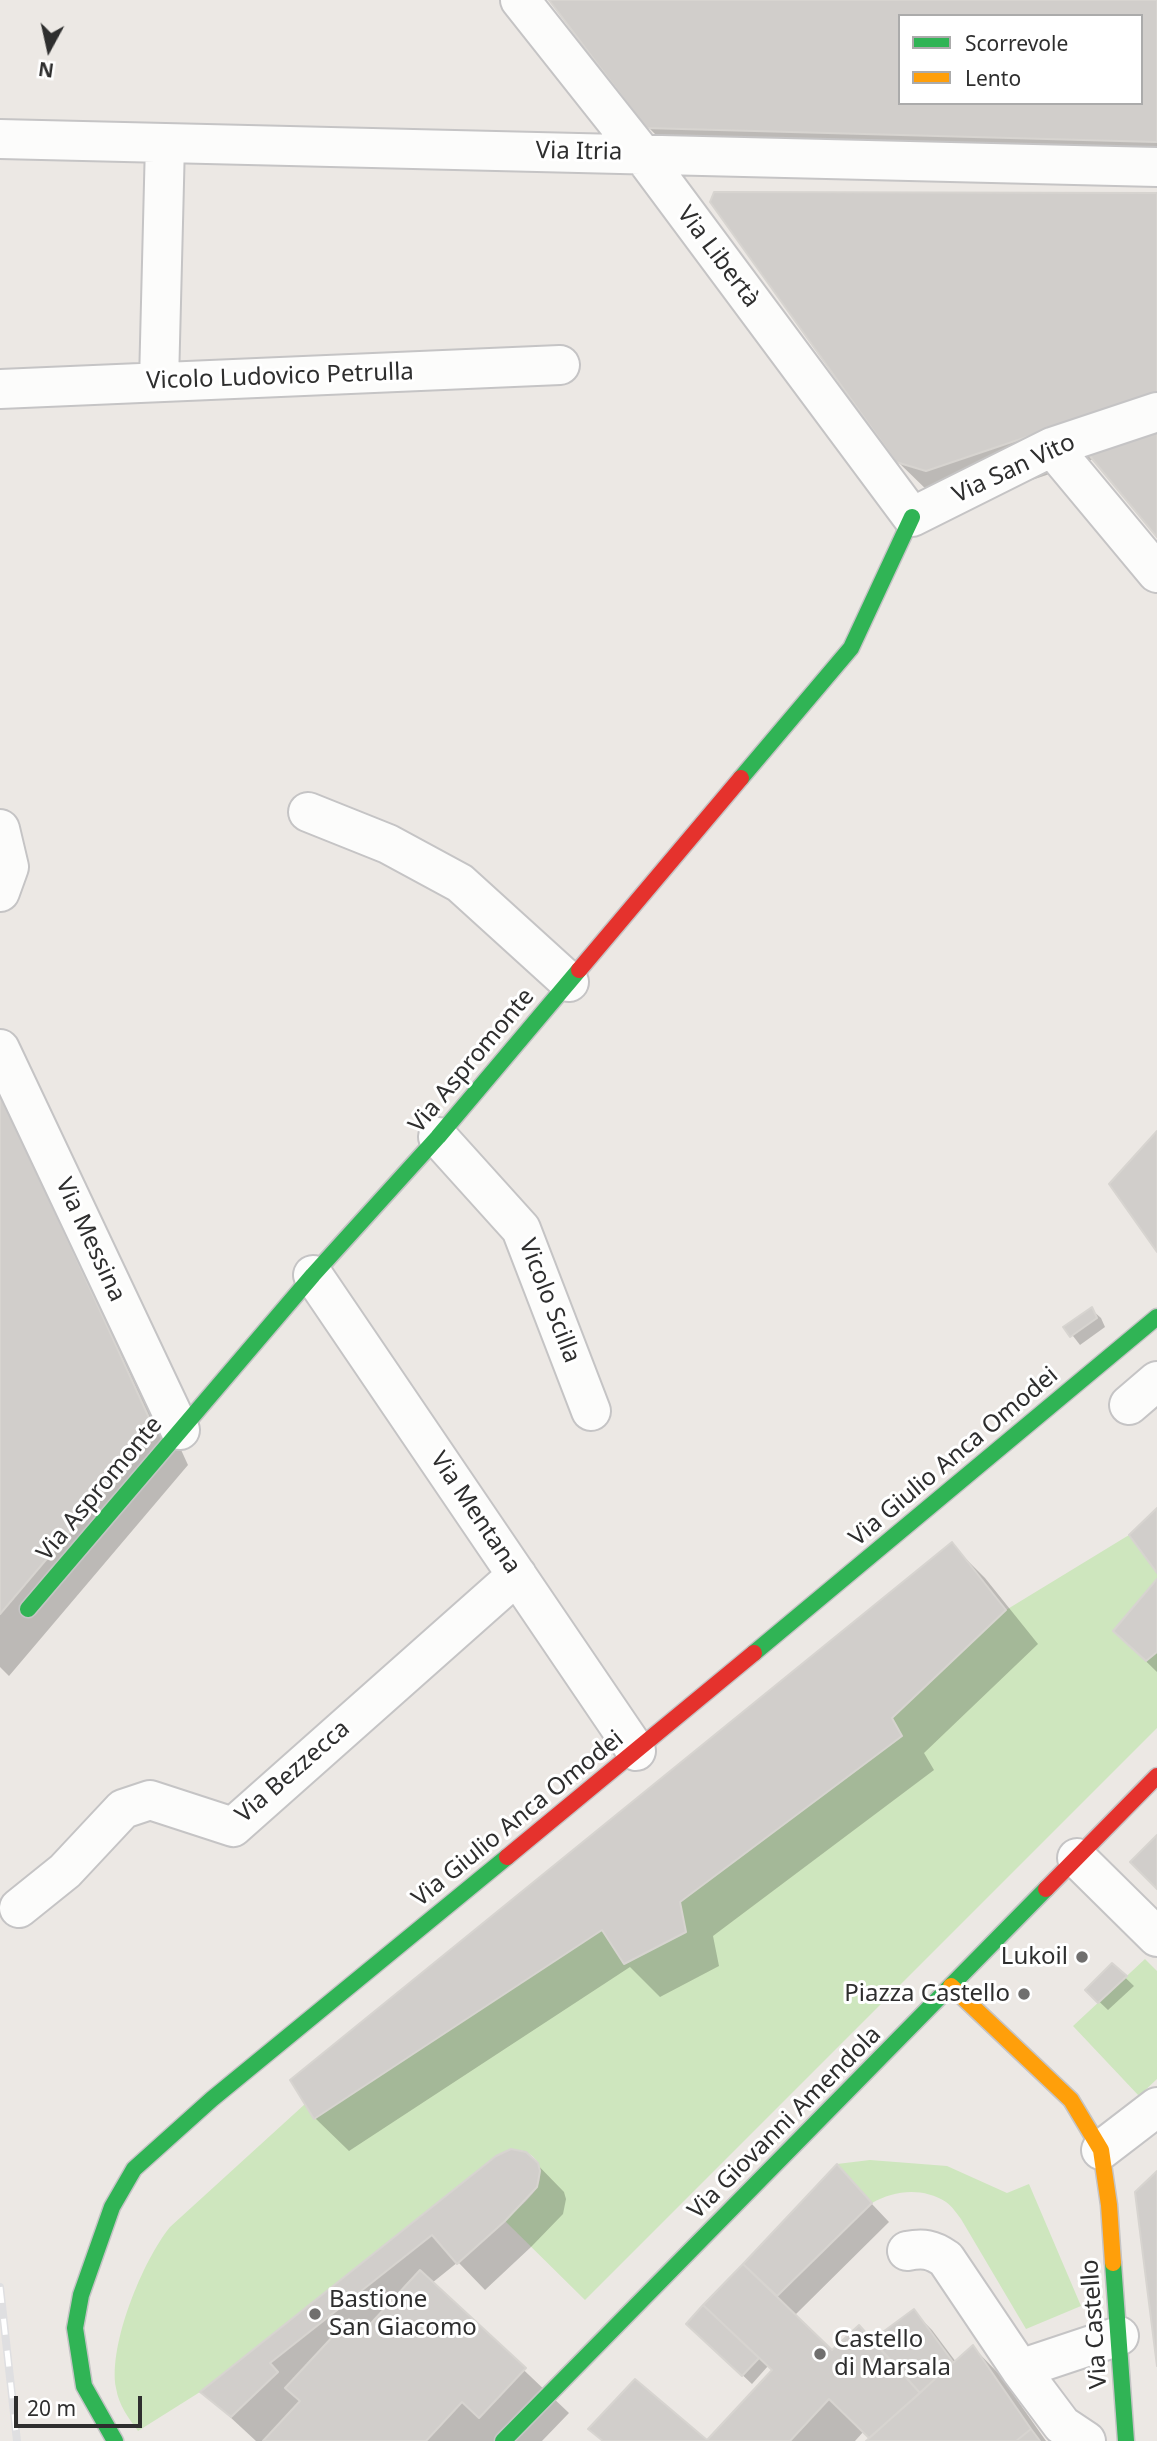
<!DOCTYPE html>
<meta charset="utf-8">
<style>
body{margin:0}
#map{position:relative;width:1157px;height:2441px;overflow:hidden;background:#ece8e4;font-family:"Noto Sans",sans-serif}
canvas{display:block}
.legend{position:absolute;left:898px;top:14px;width:245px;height:91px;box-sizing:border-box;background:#fff;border:2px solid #ababab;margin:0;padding:9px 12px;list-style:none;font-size:21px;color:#2e2e2e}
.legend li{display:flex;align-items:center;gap:14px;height:35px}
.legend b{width:35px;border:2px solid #ababab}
.north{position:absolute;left:14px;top:14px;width:70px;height:70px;-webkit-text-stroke:5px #fff;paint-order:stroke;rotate:188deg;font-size:19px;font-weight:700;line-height:28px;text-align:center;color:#2e2e2e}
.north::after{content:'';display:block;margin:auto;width:24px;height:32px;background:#2e2e2e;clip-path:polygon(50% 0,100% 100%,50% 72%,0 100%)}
.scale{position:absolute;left:14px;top:2396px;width:128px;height:32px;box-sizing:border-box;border:4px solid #2e2e2e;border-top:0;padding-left:9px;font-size:21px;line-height:24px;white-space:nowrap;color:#2e2e2e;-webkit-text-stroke:5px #fff;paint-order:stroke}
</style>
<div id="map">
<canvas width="1157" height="2441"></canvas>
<ul class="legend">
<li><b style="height:9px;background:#30b455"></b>Scorrevole</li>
<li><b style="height:9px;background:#ff9f0a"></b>Lento</li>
</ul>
<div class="north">N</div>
<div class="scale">20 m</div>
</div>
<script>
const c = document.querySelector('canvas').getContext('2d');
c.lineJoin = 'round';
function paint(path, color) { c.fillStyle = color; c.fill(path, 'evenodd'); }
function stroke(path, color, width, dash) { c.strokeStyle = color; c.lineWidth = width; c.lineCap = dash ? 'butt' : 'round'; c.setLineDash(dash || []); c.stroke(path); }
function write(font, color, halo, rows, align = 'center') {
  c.font = font + ' "Noto Sans",sans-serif'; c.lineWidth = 6; c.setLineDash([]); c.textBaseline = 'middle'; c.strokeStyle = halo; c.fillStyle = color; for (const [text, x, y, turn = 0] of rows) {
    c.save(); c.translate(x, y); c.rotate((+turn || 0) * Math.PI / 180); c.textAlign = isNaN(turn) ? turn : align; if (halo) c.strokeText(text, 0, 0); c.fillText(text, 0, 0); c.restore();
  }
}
const green = new Path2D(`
 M1129 1535 1157 1573V1579L1113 1631 1146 1661 1157 1652V1728L585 2300 505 2221C515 2210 534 2197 539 2183 547 2155 518 2141 496 2156L200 2392 138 2431C128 2417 119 2406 116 2388 108 2345 143 2260 170 2227L305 2104 314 2119 602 1930 625 1964 686 1932 680 1902 892 1718 1006 1610Z
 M1145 1959 1157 1971V2079L1139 2096 1073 2026Z
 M870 2160 947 2166 1007 2193 1029 2184 1081 2306 1026 2329 961 2219C957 2214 952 2206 946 2202 923 2187 894 2190 872 2203L837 2164Z`);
const shadow = new Path2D(`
 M551 0H1157V174L682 161 648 127ZM900 16H1141V103H900Z
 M1157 195V535L1094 459 961 504 932 495 897 461Z
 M0 1054 188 1465 9 1676 0 1667Z
 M1092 1310 1101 1318 1105 1327 1080 1345 1066 1327Z
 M951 1544 985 1578 1038 1644 924 1753 934 1770 713 1936 719 1966 660 1997 630 1967 349 2151 315 2118Z
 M1157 1582V1672L1115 1631Z
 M1112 1965 1134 1986 1108 2010 1087 1990Z
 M526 2153 564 2192 566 2199 563 2214 531 2247 485 2290 458 2262 432 2283 569 2413 542 2441H256L203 2392Z
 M837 2167 889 2222 794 2316 832 2352 873 2342 914 2312 932 2330 956 2362 973 2347 999 2374 1046 2441H868L871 2438 864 2431 855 2441H709L773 2371 768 2366 752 2384 688 2324Z`);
const building = new Path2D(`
 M549 0H1157V142L646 128ZM900 16H1141V103H900Z
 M714 192 1157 193V393L926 471 896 462 710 202Z
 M1157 425V537L1084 449Z
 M0 1091 155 1431 0 1614Z
 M1157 1131V1252L1109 1184Z
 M1092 1307 1097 1318 1070 1337 1063 1327Z
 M1157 1508V1573L1129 1535Z
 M952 1542 1006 1610 892 1718 902 1736 680 1902 686 1932 624 1964 602 1930 314 2119 290 2080Z
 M1157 1579V1652L1146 1661 1113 1631Z
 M1157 1835V1889L1130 1862Z
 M1112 1963 1127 1976 1098 2003 1085 1990Z
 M511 2149 526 2152 538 2163 540 2171 537 2187 505 2221 457 2264 432 2235 270 2363 278 2372 231 2417 200 2392 496 2156Z
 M837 2164 872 2203 777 2296 743 2264Z
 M1157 2171V2366L1135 2192Z
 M743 2264 832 2350 859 2325 920 2393 869 2438 829 2399 790 2441H603L588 2429 635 2379 707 2440 772 2370 703 2305Z
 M420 2270 526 2368 479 2418 462 2402 426 2441H263L300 2401 285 2388 349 2319 363 2332Z
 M703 2305 759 2358 742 2376 686 2324Z
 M914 2309 953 2362 920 2393 872 2340Z
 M973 2345 1031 2429 1016 2441H866Z
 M1031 2429 1040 2441H1016Z`);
const street = new Path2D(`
 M520 0 642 154 912 517 1052 447 1157 412
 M0 139 1157 167
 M159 382 165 143
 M0 389 560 365
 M1052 447 1157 573
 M308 812 388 844 460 883 569 982
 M0 829 9 867 0 892
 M0 1049 180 1430
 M438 1137 521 1229 591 1411
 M313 1275 636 1751
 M1129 1405 1157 1381
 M1077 1858 1157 1937
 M19 1908 65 1871 123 1809 150 1800 233 1827 517 1575
 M1101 2150 1157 2107
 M907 2251C923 2248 932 2249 946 2259L1020 2369 1062 2425 1086 2441
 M1020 2369 1119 2336`);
const fast = new Path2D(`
 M741 778 851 648 912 517
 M28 1609 313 1275 438 1137 579 970
 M754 1653 1157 1317
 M1113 2263 1126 2441
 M115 2441 84 2386 75 2328 81 2295 112 2207 134 2169 212 2099 507 1857
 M503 2441 1046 1889`);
const slow = new Path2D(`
 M951 1986 1071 2100 1101 2150 1109 2205 1113 2263`);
const jam = new Path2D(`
 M579 970 741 778
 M507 1857 754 1653
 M1046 1889 1157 1776`);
const rail = new Path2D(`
 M0 2287 17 2441`);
const markers = [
 [1082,1957,7,"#706f6e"],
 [1024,1994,7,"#706f6e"],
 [315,2314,7,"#706f6e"],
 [820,2354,7,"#706f6e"]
];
const streetNames = [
 ["Via Itria",579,152,1],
 ["Via Libertà",718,257,53],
 ["Vicolo Ludovico Petrulla",280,377,-2],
 ["Via San Vito",1014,469,-25],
 ["Via Aspromonte",472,1061,-50],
 ["Via Messina",90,1240,65],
 ["Vicolo Scilla",549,1301,69],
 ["Via Giulio Anca Omodei",954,1457,-40],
 ["Via Aspromonte",100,1489,-50],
 ["Via Mentana",475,1513,56],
 ["Via Bezzecca",293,1772,-41],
 ["Via Giulio Anca Omodei",518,1819,-39],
 ["Via Giovanni Amendola",785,2123,-45],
 ["Via Castello",1095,2324,-94]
];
const poiNames = [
 ["Lukoil",1068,1957],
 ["Piazza Castello",1010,1994],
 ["Bastione",329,2300,"left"],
 ["San Giacomo",329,2328,"left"],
 ["Castello",834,2340,"left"],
 ["di Marsala",834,2368,"left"]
];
paint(green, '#cee6be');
paint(shadow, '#0003');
paint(building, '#d1cecb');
stroke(building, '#d7d4d0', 2);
stroke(street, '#c5c4c5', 42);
stroke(fast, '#c5c4c5', 19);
stroke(slow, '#c5c4c5', 19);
stroke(jam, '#c5c4c5', 19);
stroke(street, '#fcfcfb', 38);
stroke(fast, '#30b455', 16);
stroke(slow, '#ff9f0a', 16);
stroke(jam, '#e5322d', 16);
stroke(rail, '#dfdfe1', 8);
stroke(rail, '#fff', 5, [16]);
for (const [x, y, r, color] of markers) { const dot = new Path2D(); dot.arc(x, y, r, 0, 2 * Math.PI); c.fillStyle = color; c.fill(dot); stroke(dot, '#fff', 2.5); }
write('24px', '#2e2e2e', '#fff', streetNames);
write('24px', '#2e2e2e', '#fff', poiNames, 'right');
</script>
